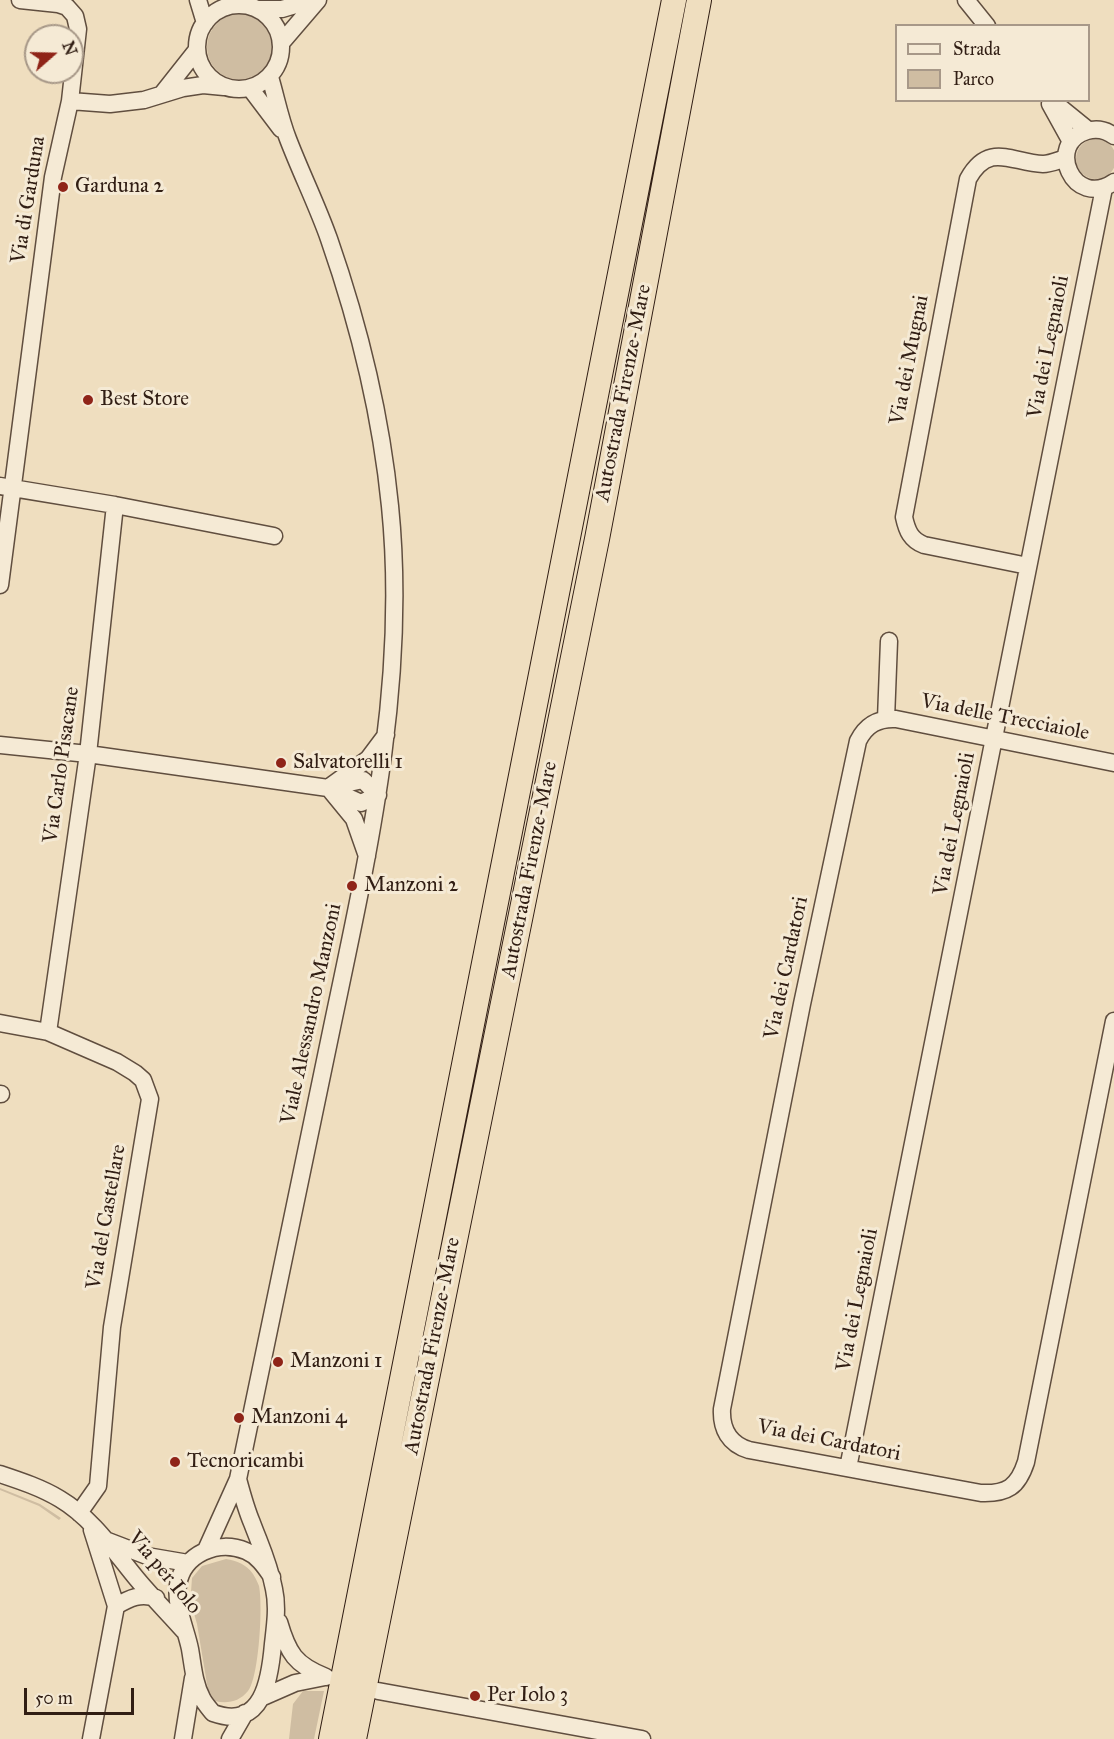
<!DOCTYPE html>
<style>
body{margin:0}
#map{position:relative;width:1114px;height:1739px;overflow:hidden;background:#efdebf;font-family:"IM FELL Great Primer",serif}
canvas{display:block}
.legend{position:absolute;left:895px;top:24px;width:195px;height:78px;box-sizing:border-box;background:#f5ead5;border:2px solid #a79888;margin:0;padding:8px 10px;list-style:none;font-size:18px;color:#311e14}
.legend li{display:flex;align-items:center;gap:12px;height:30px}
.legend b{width:30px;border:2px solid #a79888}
.north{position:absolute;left:24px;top:24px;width:60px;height:60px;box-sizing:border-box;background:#f5ead5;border:2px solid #a79888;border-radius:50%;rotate:70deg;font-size:16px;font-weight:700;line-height:24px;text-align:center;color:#311e14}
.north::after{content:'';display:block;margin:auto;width:21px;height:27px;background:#8f2418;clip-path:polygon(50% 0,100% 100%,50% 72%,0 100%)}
.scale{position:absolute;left:24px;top:1688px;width:110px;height:27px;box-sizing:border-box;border:3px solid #311e14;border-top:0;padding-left:8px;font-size:18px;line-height:21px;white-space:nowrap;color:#311e14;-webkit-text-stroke:4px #f5ead5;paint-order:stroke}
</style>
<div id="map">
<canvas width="1114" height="1739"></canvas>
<ul class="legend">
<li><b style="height:8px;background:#f5ead5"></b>Strada</li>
<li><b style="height:16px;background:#cfbda2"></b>Parco</li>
</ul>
<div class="north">N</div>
<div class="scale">50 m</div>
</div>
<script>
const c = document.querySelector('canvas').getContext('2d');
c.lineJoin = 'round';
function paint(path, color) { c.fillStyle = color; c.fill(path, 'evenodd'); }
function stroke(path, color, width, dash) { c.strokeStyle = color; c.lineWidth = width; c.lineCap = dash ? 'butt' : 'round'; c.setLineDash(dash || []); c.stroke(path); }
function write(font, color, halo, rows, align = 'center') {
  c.font = font + ' "IM FELL Great Primer",serif'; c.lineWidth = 6; c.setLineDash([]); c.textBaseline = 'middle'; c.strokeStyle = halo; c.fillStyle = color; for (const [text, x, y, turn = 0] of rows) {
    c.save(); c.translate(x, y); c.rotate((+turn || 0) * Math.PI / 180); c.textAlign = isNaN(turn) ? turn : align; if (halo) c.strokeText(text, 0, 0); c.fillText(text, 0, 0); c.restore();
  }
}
const green = new Path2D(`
 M207 47a33 33 0 1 1 66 0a33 33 0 1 1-66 0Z
 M1076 159a20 20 0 1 1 40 0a20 20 0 1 1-40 0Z
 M0 1488 40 1504 61 1518 59 1520 39 1506 0 1490Z
 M226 1559C237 1561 246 1564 253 1574 255 1577 258 1583 259 1586 263 1605 259 1677 248 1691 239 1702 227 1704 215 1701L208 1690 197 1624 191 1603V1592L192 1578 202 1566Z
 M303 1691H324L314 1739H289L293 1704Z`);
const minor = new Path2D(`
 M198 0 205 23
 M966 0 987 26
 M197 47a42 42 0 1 1 84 0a42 42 0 1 1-84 0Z
 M257 9H282L312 0
 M282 42 318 0
 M250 88 281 129
 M162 94 196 51
 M1051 100 1088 130
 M70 101 110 104 144 100 183 88 203 85 224 87
 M1050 104 1071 142
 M1114 136C1106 130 1097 128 1087 131 1045 143 1073 210 1114 182
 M0 486 115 505 274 536
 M1028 566 924 545C911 540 907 531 904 517L968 179C989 141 1012 163 1043 164 1050 164 1059 160 1066 158
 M0 585 53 177 70 101 78 29 75 16 67 7 58 4 20 0
 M886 719 889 641
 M0 745 88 754 328 788 361 803 378 795
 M1114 763 896 719C878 718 866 725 858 741L802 1004 722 1409C721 1429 729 1444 749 1450L981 1493C1007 1494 1018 1487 1026 1462L1114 1021
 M335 786 363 780 378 795
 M328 788 368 759 386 735
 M331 791 354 819 367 856
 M0 1023 48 1032 117 1062 135 1073 143 1080 150 1099 112 1327 98 1486 79 1513
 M48 1032 88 754 115 505
 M0 1094H1
 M848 1468 1104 188
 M0 1474C21 1481 42 1488 60 1499 92 1518 114 1551 137 1579 152 1597 169 1614 184 1631
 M238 1479C242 1494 246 1509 252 1523 261 1547 269 1563 274 1589 278 1607 275 1626 273 1644 270 1679 263 1731 213 1713 209 1708 205 1704 202 1698 194 1683 193 1666 190 1649 186 1629 175 1607 178 1585 183 1554 218 1539 246 1551 258 1556 265 1567 272 1577
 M108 1541 147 1556 188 1563
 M206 1550 238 1479C269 1328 301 1178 332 1027 368 855 408 683 390 506 381 415 359 325 329 239 317 205 301 173 288 139 280 119 276 97 270 77
 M116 1606C130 1598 140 1593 156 1598
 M279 1622C288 1653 295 1665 326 1677
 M378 1691 642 1739
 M263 1697 295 1683 325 1677
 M91 1739 116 1606 92 1530
 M183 1739 193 1678
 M230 1739 245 1713`);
const highway = new Path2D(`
 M331 1739 674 0
 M354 1739 597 539 699 0`);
const markers = [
 [63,187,6,"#8f2418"],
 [88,400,6,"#8f2418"],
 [281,763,6,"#8f2418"],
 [352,886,6,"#8f2418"],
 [278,1362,6,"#8f2418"],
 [239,1418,6,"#8f2418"],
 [175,1462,6,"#8f2418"],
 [475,1696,6,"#8f2418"]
];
const poiNames = [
 ["Garduna 2",75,187],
 ["Best Store",100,400],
 ["Salvatorelli 1",293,763],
 ["Manzoni 2",364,886],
 ["Manzoni 1",290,1362],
 ["Manzoni 4",251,1418],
 ["Tecnoricambi",187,1462],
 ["Per Iolo 3",487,1696]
];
const streetNames = [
 ["Via di Garduna",29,200,-81],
 ["Via dei Legnaioli",1049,347,-79],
 ["Via dei Mugnai",910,360,-79],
 ["Autostrada Firenze-Mare",624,393,-79],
 ["Via delle Trecciaiole",1005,718,11],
 ["Via Carlo Pisacane",62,765,-82],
 ["Via dei Legnaioli",955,824,-79],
 ["Autostrada Firenze-Mare",530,870,-79],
 ["Via dei Cardatori",787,968,-78],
 ["Viale Alessandro Manzoni",312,1014,-78],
 ["Via del Castellare",107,1217,-80],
 ["Via dei Legnaioli",858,1300,-79],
 ["Autostrada Firenze-Mare",433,1346,-79],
 ["Via dei Cardatori",829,1441,11],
 ["Via per Iolo",164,1573,50]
];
paint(green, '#cfbda2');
stroke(minor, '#604e3f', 19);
stroke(highway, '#311e14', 26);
stroke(minor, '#f5ead5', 16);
stroke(highway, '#efdebf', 24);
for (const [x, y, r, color] of markers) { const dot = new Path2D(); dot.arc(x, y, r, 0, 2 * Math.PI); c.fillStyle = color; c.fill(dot); stroke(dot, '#f5ead5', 2); }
write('21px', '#311e14', '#f5ead5', poiNames, 'left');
write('21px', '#311e14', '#f5ead5', streetNames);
</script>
